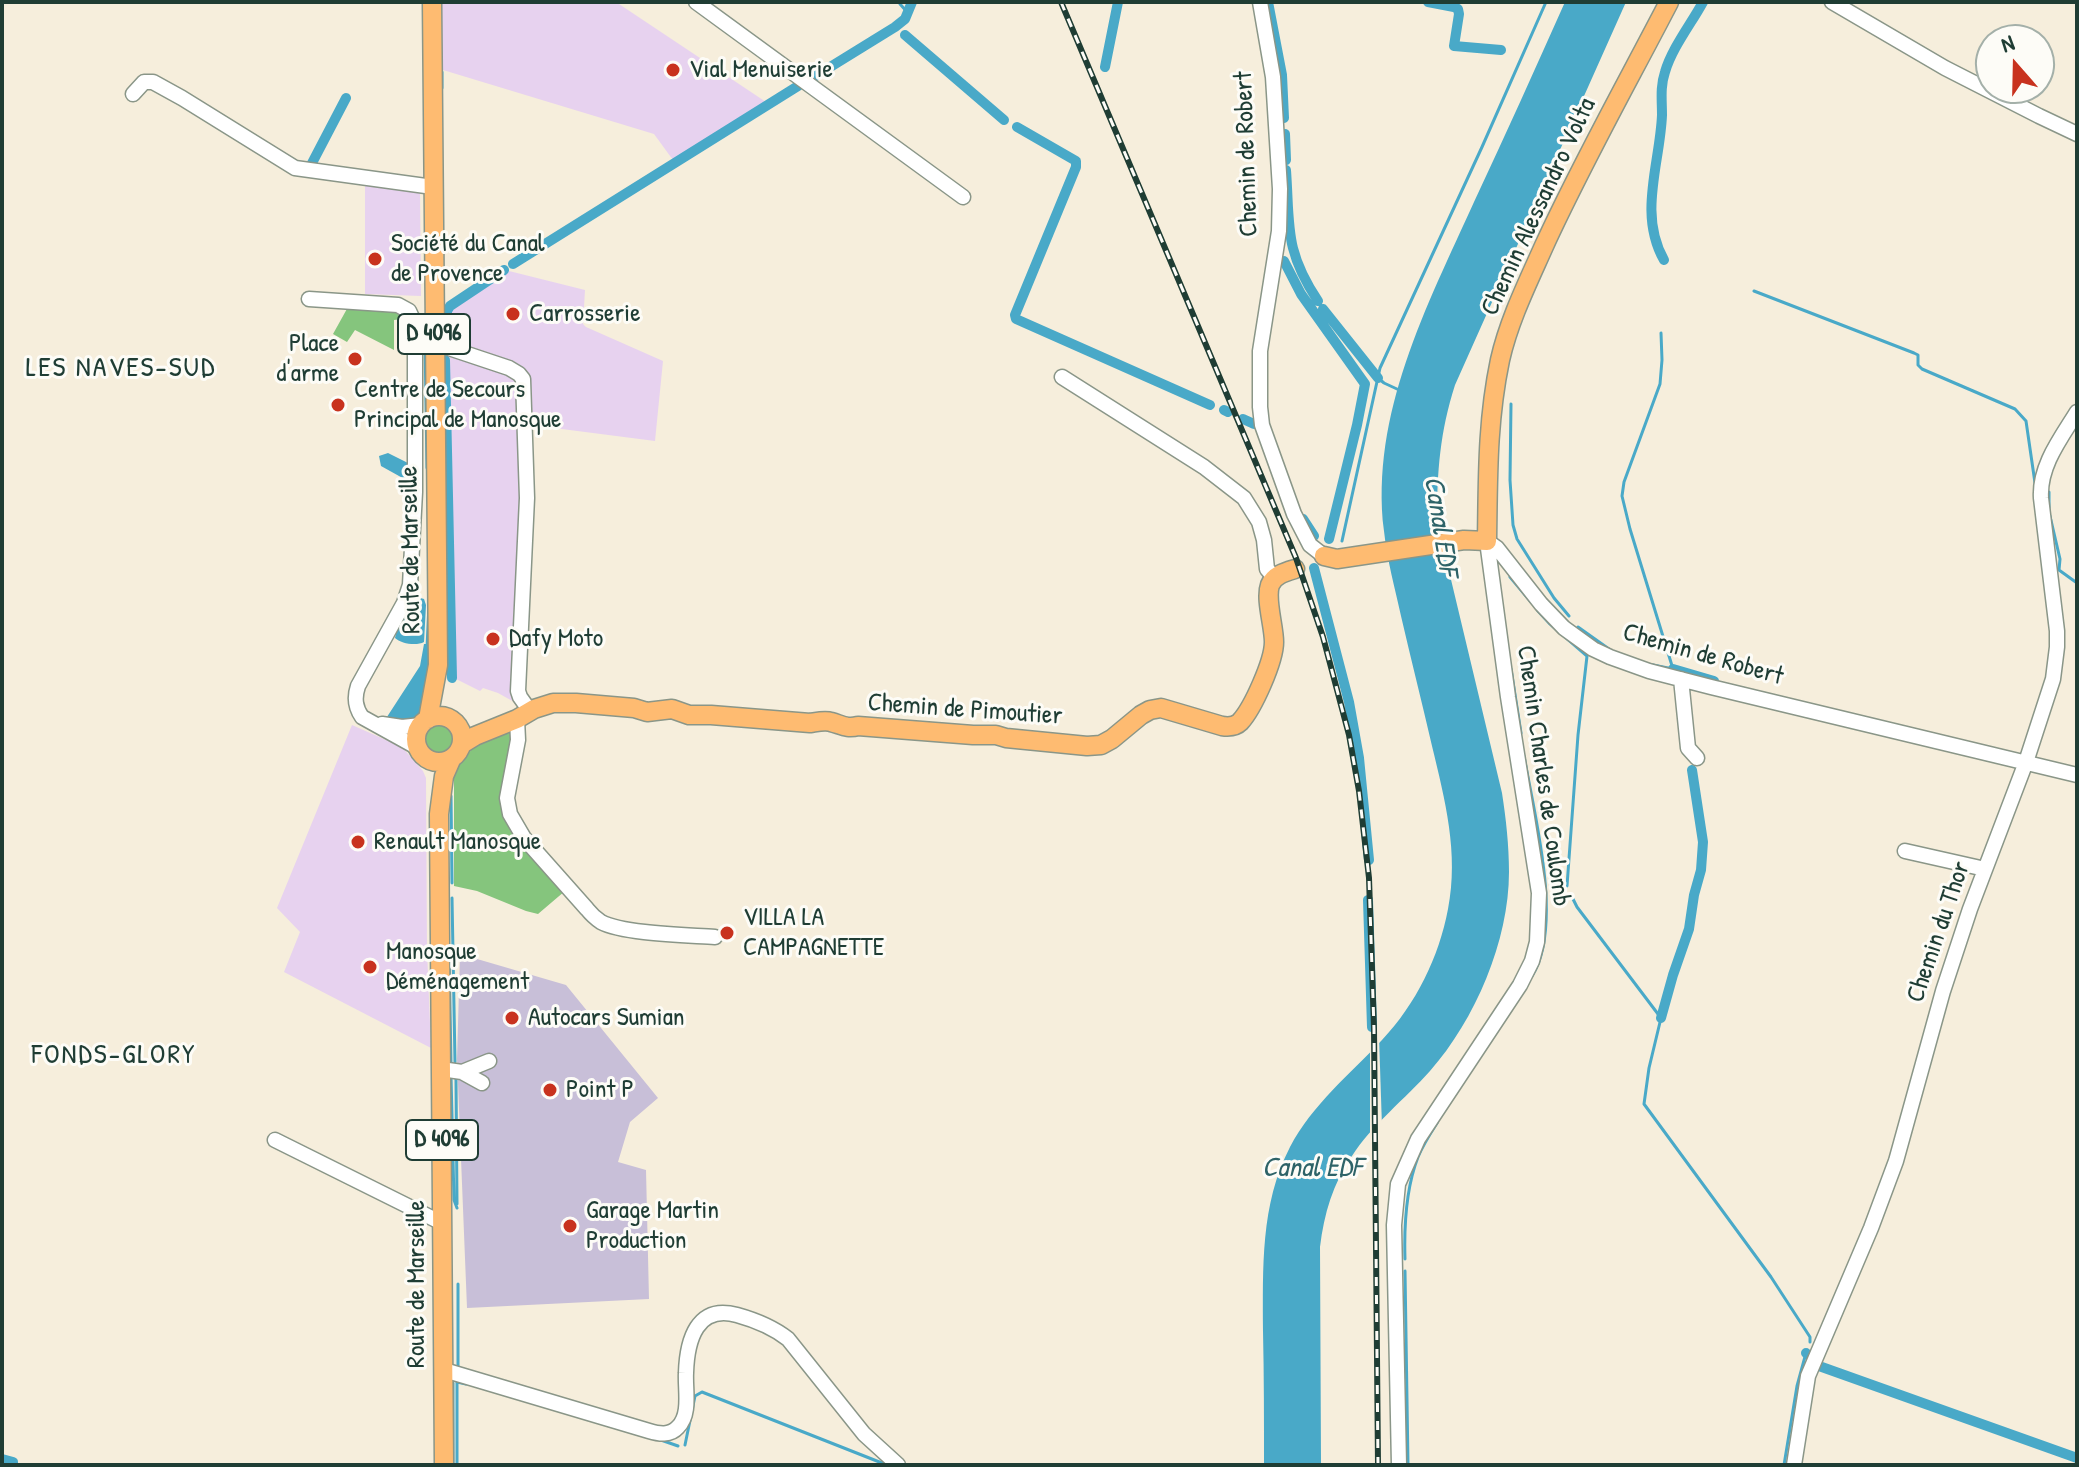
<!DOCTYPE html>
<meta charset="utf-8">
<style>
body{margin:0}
#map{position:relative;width:2079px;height:1467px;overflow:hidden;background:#f6eedc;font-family:"Patrick Hand",sans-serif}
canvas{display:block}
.frame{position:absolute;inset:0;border:4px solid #1f3d34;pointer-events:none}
.north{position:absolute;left:1975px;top:24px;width:80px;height:80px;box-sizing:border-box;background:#fdfcf7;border:2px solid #a4b0a9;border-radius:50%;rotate:340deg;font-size:22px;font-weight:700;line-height:32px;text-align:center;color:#1f3d34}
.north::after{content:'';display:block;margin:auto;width:28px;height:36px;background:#c8321e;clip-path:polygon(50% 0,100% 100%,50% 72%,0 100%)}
</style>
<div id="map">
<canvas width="2079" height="1467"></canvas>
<div class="frame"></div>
<div class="north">N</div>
</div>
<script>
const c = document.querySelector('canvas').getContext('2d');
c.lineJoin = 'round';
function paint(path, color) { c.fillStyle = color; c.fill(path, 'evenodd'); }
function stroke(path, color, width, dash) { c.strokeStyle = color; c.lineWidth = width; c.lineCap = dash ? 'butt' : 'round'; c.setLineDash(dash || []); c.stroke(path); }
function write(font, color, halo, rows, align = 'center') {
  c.font = font + ' "Patrick Hand",sans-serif'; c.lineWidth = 6; c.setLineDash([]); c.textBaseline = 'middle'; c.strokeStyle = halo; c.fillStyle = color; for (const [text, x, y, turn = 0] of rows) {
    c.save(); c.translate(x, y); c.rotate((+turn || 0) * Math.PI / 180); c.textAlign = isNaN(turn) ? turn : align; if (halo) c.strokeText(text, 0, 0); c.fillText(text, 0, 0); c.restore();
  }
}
const built = new Path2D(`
 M440 2H616L766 102 673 160 654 134 443 70Z
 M365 184 420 190 421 296 365 294Z
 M509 271 585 290 583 324 586 327 663 361 655 441 523 424 516 703 498 693 483 688 480 691 454 678 447 360 449 310Z
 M352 725 402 747 423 771 426 778 427 950 431 1048 284 972 300 932 277 908Z`);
const industrial = new Path2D(`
 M460 954 566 985 658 1098 630 1122 618 1162 646 1170 649 1299 467 1308 457 1059Z`);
const green = new Path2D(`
 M348 307 393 310 403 319 394 320V350L355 330 347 342 333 334Z
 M422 739a17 17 0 1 1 34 0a17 17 0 1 1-34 0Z
 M509 733H512L502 800 565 891 538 914 526 911 477 891 454 886V774L457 768 475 745Z`);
const water = new Path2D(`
 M1565 2H1626L1455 385C1440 432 1437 471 1437 521L1502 793C1506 819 1509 845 1509 872 1509 941 1475 1020 1430 1071 1406 1098 1371 1126 1352 1156 1333 1183 1324 1214 1320 1247L1321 1465H1264C1264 1420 1264 1376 1263 1331 1263 1268 1260 1205 1290 1147 1312 1105 1350 1074 1382 1040 1416 1004 1439 957 1448 909 1459 853 1445 800 1432 746 1422 703 1411 659 1401 616 1395 588 1387 560 1384 531 1370 414 1427 306 1474 202 1505 136 1535 69 1565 2Z
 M388 453 408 463V481L381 466 379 456Z
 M417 597 424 599 426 605 424 642C417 646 401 644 395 638L396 633Z
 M424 644H430C430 662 434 707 417 718 407 723 396 721 385 720L420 666Z`);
const pier = new Path2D(`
 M1379 1037 1382 1127 1370 1139V1046Z`);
const stream = new Path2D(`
 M900 4 908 13
 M442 72V88
 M1754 291 1914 353 1918 355V365L1922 369 2015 409 2026 421 2035 483
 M1661 333 1662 360 1660 384 1624 482 1622 496 1630 529 1673 669
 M425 340 427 468
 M1378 378 1384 383 1397 389
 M1511 404 1510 480 1513 525 1517 539 1554 598 1569 616
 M2049 492V508
 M2050 516 2060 559 2059 570 2077 583
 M1342 541 1380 368 1482 147 1546 2
 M1510 577 1531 602
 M1538 611 1549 623 1587 656 1578 735 1567 886
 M1578 627 1609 649
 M427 648 429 604
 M1653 665 1673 669
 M1511 669 1521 733
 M1524 756C1534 813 1564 926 1532 976
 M451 796 452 883
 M1572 897 1577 907 1661 1018 1649 1068 1644 1104 1771 1277 1810 1337V1342
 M452 898 455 1062
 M449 952 451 1065
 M451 1076 454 1200 457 1208
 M456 1079 457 1204
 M1405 1259C1404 1226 1406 1188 1418 1157 1423 1145 1430 1134 1437 1123
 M1405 1271 1408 1465
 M458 1369V1284
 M453 1383V1465
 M658 1439 678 1446
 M685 1445 695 1396 702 1392 887 1465
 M457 1465V1382L466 1384
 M1784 1465 1797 1386 1806 1353`);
const canal = new Path2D(`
 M1268 2 1282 75 1284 118
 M1428 2 1454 7 1458 9 1459 14 1454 46 1501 50
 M905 35 1004 120
 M1105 67 1118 2
 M814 77 895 27 905 19 912 2
 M1017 127 1076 161V167L1015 315 1016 319 1210 405
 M1285 134 1286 160
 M311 165 346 98
 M1286 170C1290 226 1284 250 1318 301
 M1664 260C1638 214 1660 164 1662 115 1662 100 1660 87 1665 72 1672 48 1691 24 1703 2
 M1284 261 1301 294 1365 384 1357 425 1329 539
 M513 264 798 86
 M1323 309 1378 378
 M447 330V311L450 306 504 270
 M445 360 452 678
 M1224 410 1228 412
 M1243 419 1254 424
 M1303 519 1314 536
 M1314 568 1349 702 1359 758 1369 860
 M1673 669 1714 681
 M1368 900 1372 1027
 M1661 1018 1673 975 1689 929 1694 895 1701 870 1703 842 1692 770
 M1806 1353 1808 1355
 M1819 1366 2077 1458
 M2 1459 13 1462V1465`);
const minor = new Path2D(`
 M696 2 963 197
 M1260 2 1273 77 1280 189 1279 231 1260 351V407L1262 425 1294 514 1310 545 1324 556
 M1832 2 1945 68 2039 116 2077 134
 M133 94 144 82H153L182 98 295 168 433 187
 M309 299 398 305 409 311 415 324V492L410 585 404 603 358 686C354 698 355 707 362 717L418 748
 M434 343 509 368 519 374 523 379 527 498 518 691 520 697 530 711
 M1062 377 1204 467 1244 498 1259 522 1264 540 1267 569 1275 578
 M1487 541 1497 548 1541 604 1564 628 1593 649 1610 657 1649 671 1711 687 2077 775
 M1681 679 1688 748 1697 758
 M517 719 518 740 507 798 510 814 524 838 587 909C591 914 595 918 601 922 624 934 687 935 715 937
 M382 724 402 727 421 725
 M1905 851 1985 869
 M441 1069 462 1072 489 1061
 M462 1072 482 1083
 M275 1140 442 1223
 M444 1370 649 1431C659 1434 670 1436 678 1427 691 1414 685 1390 686 1373 687 1340 697 1304 737 1315 755 1320 774 1328 788 1339L864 1434 898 1465
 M1399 1465 1394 1225 1398 1184 1418 1139 1520 985 1532 961 1537 942 1539 893 1508 697 1487 541
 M1794 1465 1808 1376 1871 1228 1896 1161 1943 991 1970 909 2026 762 2053 679 2057 647V631L2041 498C2039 466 2061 438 2077 412`);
const major = new Path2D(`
 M1324 556 1337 559 1464 540 1487 541C1488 478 1487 422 1500 360 1509 320 1528 282 1544 246 1582 163 1627 83 1669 2
 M416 739a23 23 0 1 1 46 0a23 23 0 1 1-46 0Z
 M428 719 438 665 432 2
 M462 744 475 736 517 719 534 709 553 703H576L634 708 647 712 672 709 689 715H711L810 723C817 722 825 720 831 722 842 725 847 729 858 726L973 735H996L1006 738 1087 746 1101 745 1112 739 1141 715 1150 710 1161 708 1222 726C1229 727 1235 727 1240 722 1253 708 1274 661 1274 642 1274 626 1265 599 1270 585 1274 575 1285 572 1295 569
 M444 1465 439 814 444 776 451 760`);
const rail = new Path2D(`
 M1061 2 1296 558 1323 637 1349 735 1359 791 1369 878 1374 1029 1378 1465`);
const markers = [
 [673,70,8,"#c8321e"],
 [375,259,8,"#c8321e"],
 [513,314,8,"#c8321e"],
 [355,359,8,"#c8321e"],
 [338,405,8,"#c8321e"],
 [493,639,8,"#c8321e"],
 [358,842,8,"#c8321e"],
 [727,933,8,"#c8321e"],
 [370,967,8,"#c8321e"],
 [512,1018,8,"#c8321e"],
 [550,1090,8,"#c8321e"],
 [570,1226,8,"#c8321e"]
];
const shields = [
 [434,334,72],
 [442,1140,72]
];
const shieldNames = [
 ["D 4096",434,334],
 ["D 4096",442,1140]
];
const poiNames = [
 ["Vial Menuiserie",689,70],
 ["Société du Canal",391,244],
 ["de Provence",391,274],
 ["Carrosserie",529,314],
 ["Place",339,344,"right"],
 ["d'arme",339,374,"right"],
 ["Centre de Secours",354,390],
 ["Principal de Manosque",354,420],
 ["Dafy Moto",509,639],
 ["Renault Manosque",374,842],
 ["VILLA LA",743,918],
 ["CAMPAGNETTE",743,948],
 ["Manosque",386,952],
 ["Déménagement",386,982],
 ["Autocars Sumian",528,1018],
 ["Point P",566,1090],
 ["Garage Martin",586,1211],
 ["Production",586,1241]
];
const streetNames = [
 ["Chemin de Robert",1247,154,-92],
 ["Chemin Alessandro Volta",1539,207,-65],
 ["Route de Marseille",411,550,-91],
 ["Chemin de Robert",1703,655,16],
 ["Chemin de Pimoutier",965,710,4],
 ["Chemin Charles de Coulomb",1543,776,82],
 ["Chemin du Thor",1939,932,-71],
 ["Route de Marseille",417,1284,-90]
];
const neighbourhoodNames = [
 ["LES NAVES-SUD",121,369],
 ["FONDS-GLORY",114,1056]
];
const waterNames = [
 ["Canal EDF",1440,526,81],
 ["Canal EDF",1312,1169]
];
paint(built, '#e7d2ef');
paint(industrial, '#c8bfd8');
paint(green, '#85c57d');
paint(water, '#49a9c8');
paint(pier, '#f6eedc');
stroke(stream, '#49a9c8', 3);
stroke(canal, '#49a9c8', 10);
stroke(minor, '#8a9688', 17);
stroke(major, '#8a9688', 21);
stroke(minor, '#fff', 14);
stroke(major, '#febb71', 18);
stroke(rail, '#1f3d34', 6);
stroke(rail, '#fdfcf7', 3, [9]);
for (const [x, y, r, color] of markers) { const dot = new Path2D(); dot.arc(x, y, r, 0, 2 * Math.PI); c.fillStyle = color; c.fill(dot); stroke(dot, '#fdfcf7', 3); }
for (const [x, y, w] of shields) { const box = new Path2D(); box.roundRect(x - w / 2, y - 20, w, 40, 6); c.fillStyle = '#fdfcf7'; c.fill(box); stroke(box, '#1f3d34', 2); }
write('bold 24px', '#1f3d34', null, shieldNames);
write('26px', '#1f3d34', '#fdfcf7', poiNames, 'left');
write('26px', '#1f3d34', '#fdfcf7', streetNames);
c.letterSpacing = '2px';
write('28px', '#1f3d34', '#fdfcf7', neighbourhoodNames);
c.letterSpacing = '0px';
write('italic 28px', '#2e6368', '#fdfcf7', waterNames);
</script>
